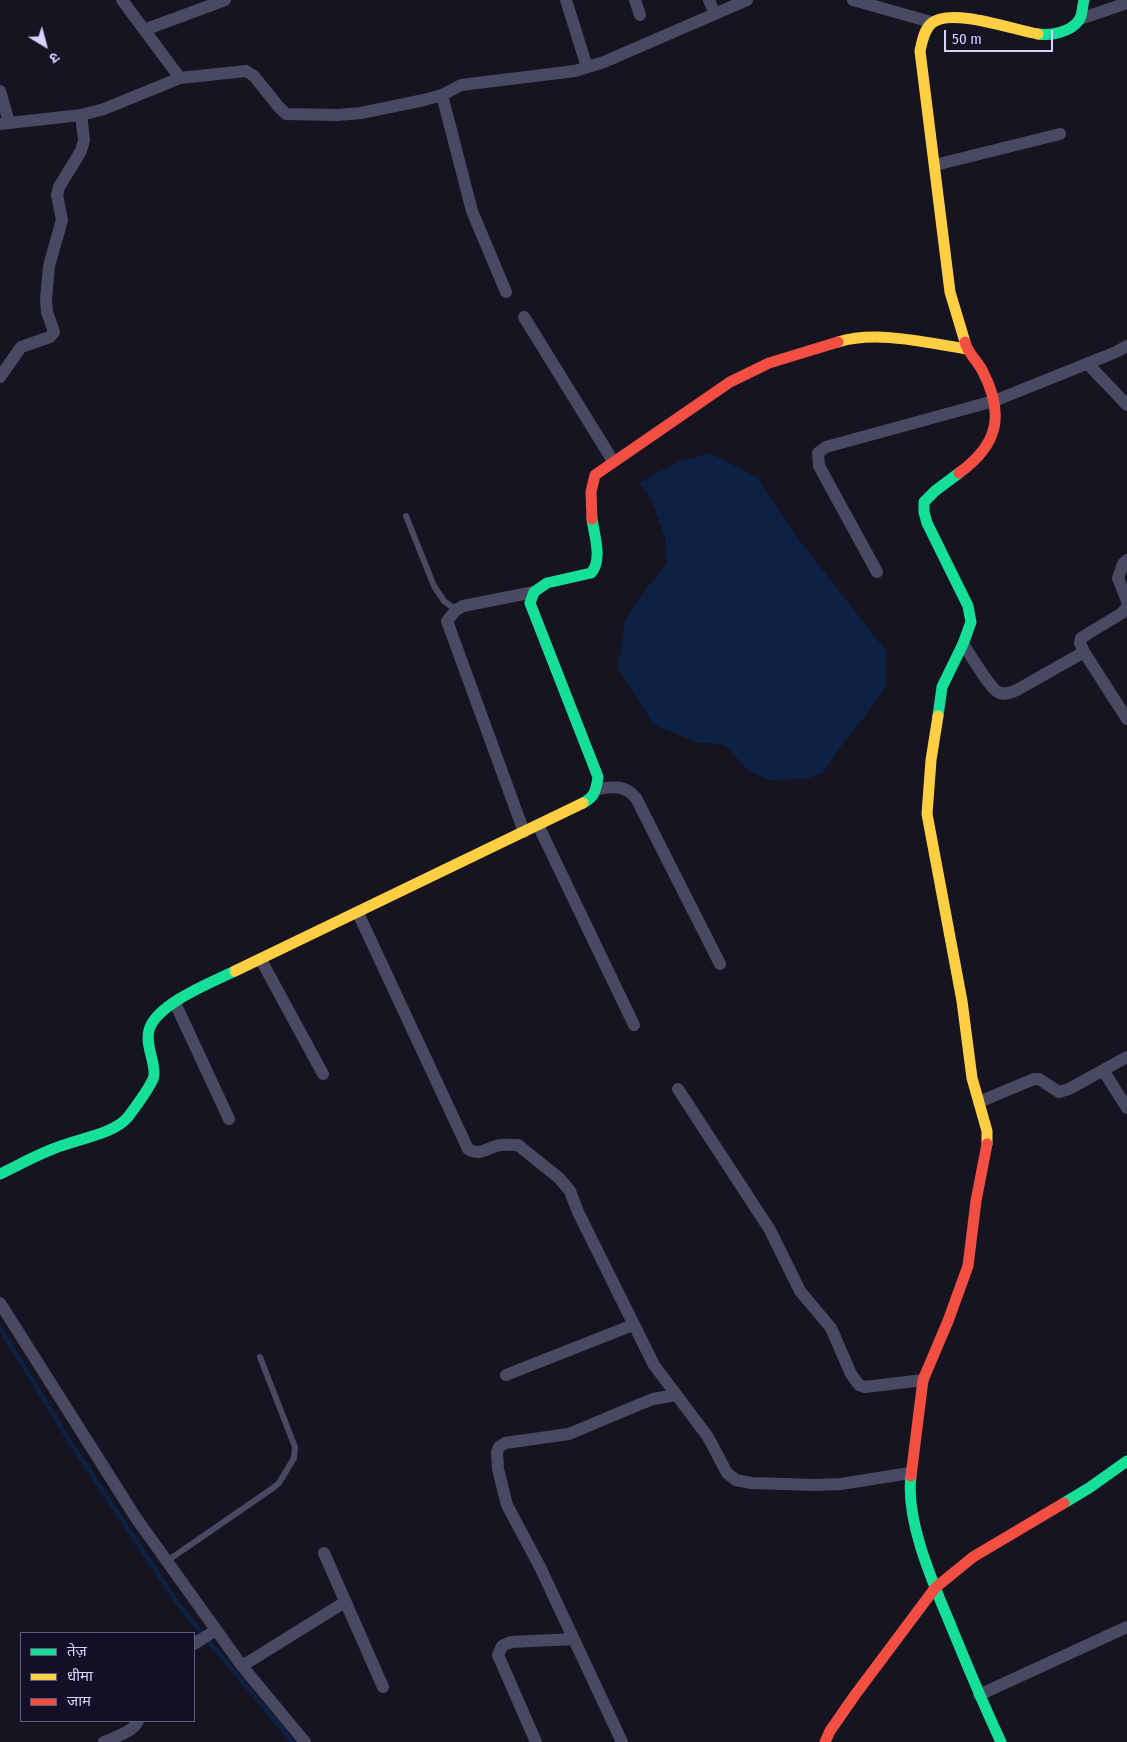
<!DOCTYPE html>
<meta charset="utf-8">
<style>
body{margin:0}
#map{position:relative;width:1127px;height:1742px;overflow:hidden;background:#161421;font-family:"Fira Sans Condensed","Noto Sans Devanagari",sans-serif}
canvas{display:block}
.legend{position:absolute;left:20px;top:1632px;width:175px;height:90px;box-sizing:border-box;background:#130f26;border:1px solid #625e7d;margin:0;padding:6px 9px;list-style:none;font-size:15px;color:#d9d4ff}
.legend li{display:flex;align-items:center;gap:10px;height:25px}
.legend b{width:25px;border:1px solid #625e7d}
.north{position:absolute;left:20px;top:20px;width:50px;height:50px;-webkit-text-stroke:4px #130f26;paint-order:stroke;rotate:143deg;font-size:14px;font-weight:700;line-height:20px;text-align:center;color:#d9d4ff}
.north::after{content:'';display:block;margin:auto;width:18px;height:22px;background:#d9d4ff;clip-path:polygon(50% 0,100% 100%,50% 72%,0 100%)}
.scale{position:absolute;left:944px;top:30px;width:109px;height:22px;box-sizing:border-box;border:2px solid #d9d4ff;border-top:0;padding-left:6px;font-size:15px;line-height:18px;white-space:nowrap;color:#d9d4ff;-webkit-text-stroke:4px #130f26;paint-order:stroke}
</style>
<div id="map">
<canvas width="1127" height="1742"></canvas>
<ul class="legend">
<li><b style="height:6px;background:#16e098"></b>तेज़</li>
<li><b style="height:6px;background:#ffcf43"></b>धीमा</li>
<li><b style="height:6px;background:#f24e42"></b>जाम</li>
</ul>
<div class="north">उ</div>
<div class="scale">50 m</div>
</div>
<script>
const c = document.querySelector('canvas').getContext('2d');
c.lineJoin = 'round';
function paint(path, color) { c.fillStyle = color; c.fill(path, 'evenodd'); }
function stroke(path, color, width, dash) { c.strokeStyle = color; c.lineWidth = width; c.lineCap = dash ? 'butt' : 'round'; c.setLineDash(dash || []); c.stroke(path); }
const water = new Path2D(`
 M710 453 757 477 797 537 886 651V687L869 711 844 742 823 773 805 779 768 780 748 770 725 745 696 742 654 725 618 668 625 622 640 597 667 563 665 537 651 499 639 483 678 462Z`);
const stream = new Path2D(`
 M0 1328 69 1440 181 1608 293 1742`);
const lane = new Path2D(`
 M406 516 434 586 444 601 456 610
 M167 1561 273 1488 279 1483 294 1458 295 1447 260 1357`);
const street = new Path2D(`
 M122 0 180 78
 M566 0 587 67
 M635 0 640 15
 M709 0 715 14
 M853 0 931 22
 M1080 19 1127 3
 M144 30 225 0
 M0 91 9 122
 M442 95 472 211 506 292
 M0 124 81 115 104 109 180 78 246 71 254 76 278 106 286 114 338 115 361 113 424 100 442 95 461 85 575 71 604 62 747 0
 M935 165 1060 134
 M524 317 613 461
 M1088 364 1127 405
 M0 377 21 347 50 337 54 332 47 312 46 299 49 266 62 220 57 195 59 187 81 151 84 140 81 115
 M1127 560 1123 564 1118 578 1127 601
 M877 572 819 466 818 453 826 447 994 401 1116 352 1127 346
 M963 644C971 655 988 686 998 692 1005 696 1011 692 1017 690L1084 652 1127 719
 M1084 652 1080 643 1081 638 1122 613 1127 607
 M596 789C613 787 624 784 636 798L720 964
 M538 825 634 1025
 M524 832 447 621 456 610 463 606 534 592
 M358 913 468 1149C479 1156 486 1149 496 1146 503 1144 511 1145 518 1145L559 1178 570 1191 578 1212 654 1365 708 1437 727 1473 736 1480 751 1483 816 1485 841 1484 910 1473
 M261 960 323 1074
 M175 1003 229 1119
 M1103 1070 1127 1108
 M678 1089 770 1230 800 1291 831 1328 851 1374 859 1385 865 1387 923 1380
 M979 1102 1034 1079H1039L1059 1092 1069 1089 1127 1057
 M0 1303 136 1518 242 1666 305 1742
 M506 1375 633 1325
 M324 1553 383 1687
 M194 1644 216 1630
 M242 1666 345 1602
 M979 1695 1127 1627
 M104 1742C115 1737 133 1732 138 1721
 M536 1742 498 1655 502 1646 511 1642 574 1639
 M622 1742 540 1567 507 1505 498 1469 497 1452 499 1447 505 1443 569 1434 638 1405 653 1399 676 1395`);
const fast = new Path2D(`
 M1038 34C1051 36 1071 32 1079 20 1083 15 1082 6 1084 0
 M938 716 942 687 963 644 971 622 968 606 927 523 924 512V502L935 491 959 473
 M583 803C595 797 596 790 598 777L530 603 534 592 547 583 591 573C603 561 594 534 592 519
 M0 1174C19 1165 38 1154 58 1147 78 1139 114 1134 128 1117 134 1109 149 1088 153 1079 155 1075 154 1069 153 1064 151 1053 146 1042 149 1030 156 1004 212 982 235 971
 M911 1476C905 1521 934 1585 951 1626 967 1665 983 1704 1001 1742
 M1064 1503 1089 1488 1127 1461`);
const slow = new Path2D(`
 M838 342C877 330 927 343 967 349
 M965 342 950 292 920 51C922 42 924 29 932 23 951 7 1014 30 1038 34
 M938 716 931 760 927 814 962 1001 972 1078 987 1131V1144
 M235 971 583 803`);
const jam = new Path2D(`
 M959 473C998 445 1005 415 983 372 978 361 968 354 965 342
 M592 519 591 492 595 475 730 382 769 363 838 342
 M911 1476 923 1380 948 1321 968 1266 976 1201 987 1144
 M825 1742 830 1731 855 1695 935 1588 973 1557 1064 1503`);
paint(water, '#0d2144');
stroke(stream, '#0d2144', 4.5);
stroke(lane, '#4a4962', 6);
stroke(street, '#4a4962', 12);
stroke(fast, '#16e098', 11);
stroke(slow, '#ffcf43', 11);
stroke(jam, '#f24e42', 11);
</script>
